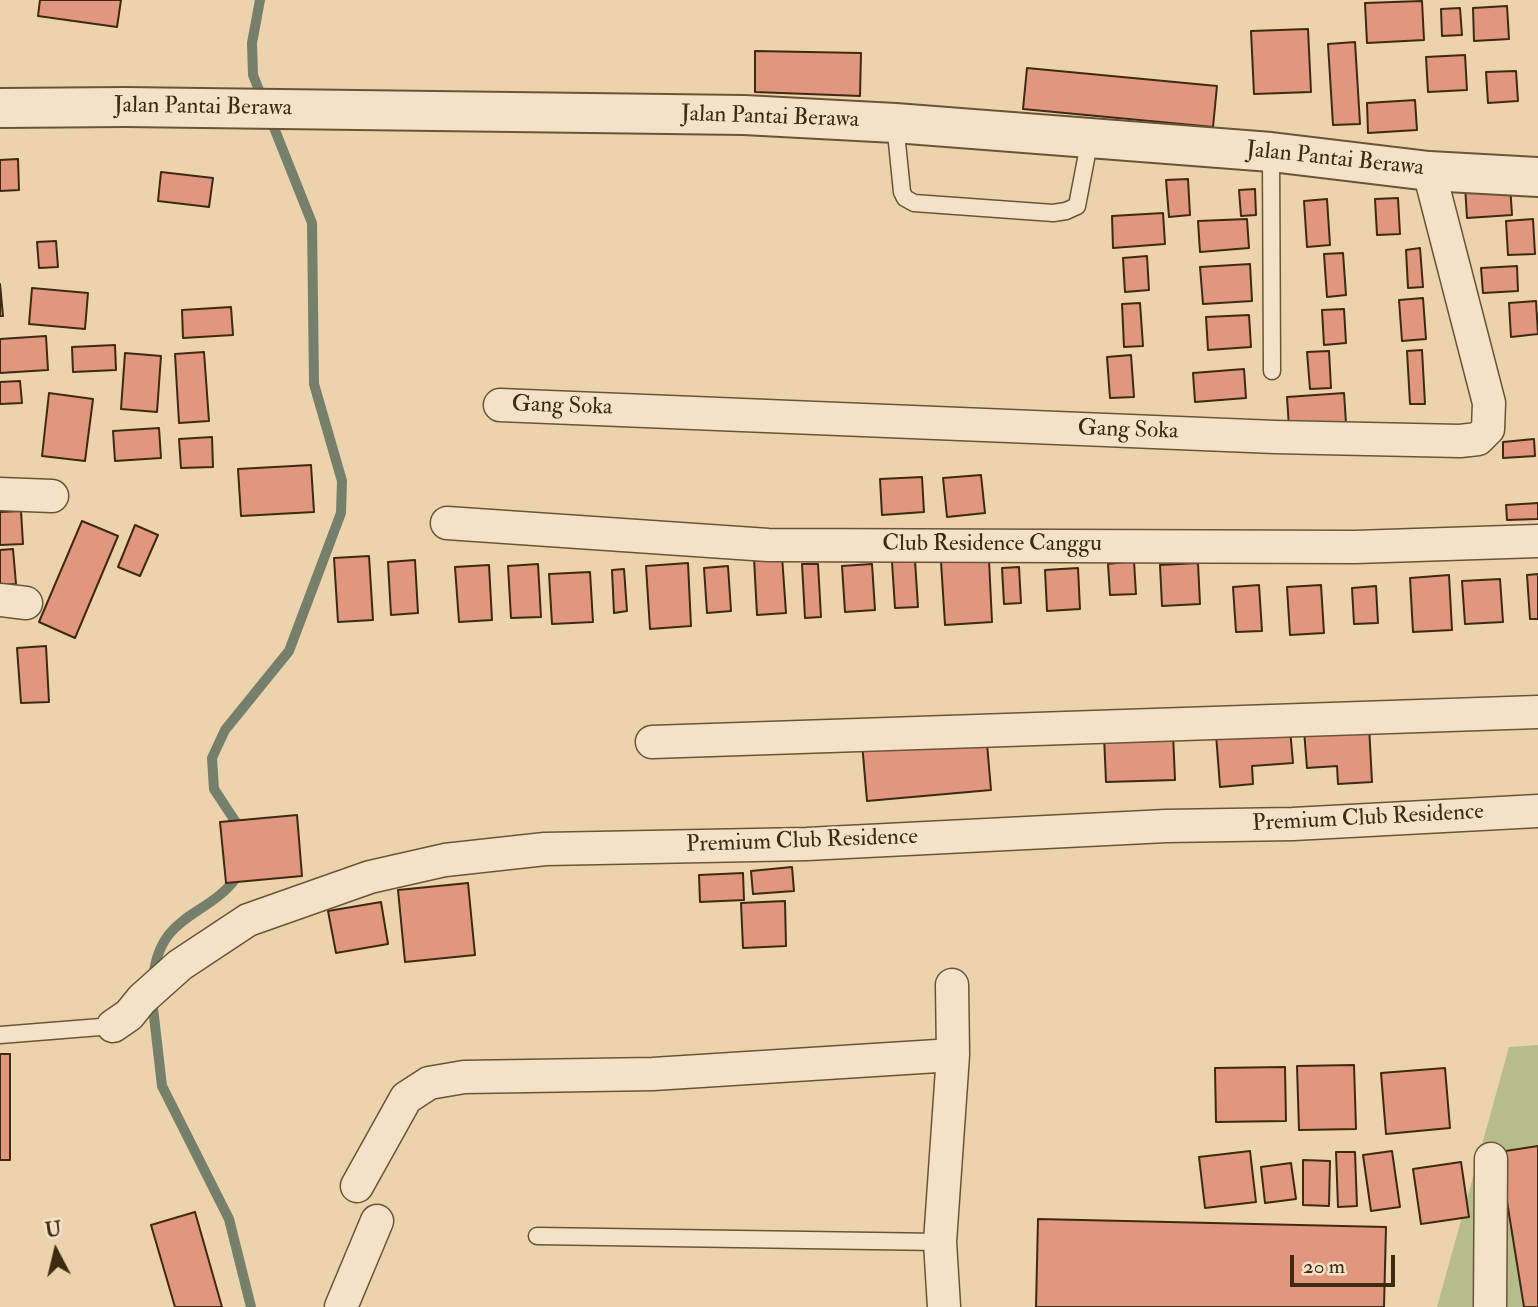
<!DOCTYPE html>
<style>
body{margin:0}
#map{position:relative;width:1538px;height:1307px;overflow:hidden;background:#ecd3ab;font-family:"IM FELL Double Pica",serif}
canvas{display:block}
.north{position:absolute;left:21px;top:1216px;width:70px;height:70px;-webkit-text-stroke:5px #f3e2c8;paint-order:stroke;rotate:353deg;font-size:19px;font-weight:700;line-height:28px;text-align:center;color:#3e2912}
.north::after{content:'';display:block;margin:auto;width:24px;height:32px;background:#3e2912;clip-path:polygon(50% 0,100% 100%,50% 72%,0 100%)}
.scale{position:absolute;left:1290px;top:1255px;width:105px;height:32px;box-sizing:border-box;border:4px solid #3e2912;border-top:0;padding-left:9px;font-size:21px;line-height:24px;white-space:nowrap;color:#3e2912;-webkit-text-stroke:5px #f3e2c8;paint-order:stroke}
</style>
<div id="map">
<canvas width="1538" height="1307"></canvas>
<div class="north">U</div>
<div class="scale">20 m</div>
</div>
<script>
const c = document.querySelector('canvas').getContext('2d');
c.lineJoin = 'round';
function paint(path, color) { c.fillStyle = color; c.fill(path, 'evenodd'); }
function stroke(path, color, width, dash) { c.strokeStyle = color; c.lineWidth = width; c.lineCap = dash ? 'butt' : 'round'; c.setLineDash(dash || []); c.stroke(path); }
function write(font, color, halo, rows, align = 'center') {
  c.font = font + ' "IM FELL Double Pica",serif'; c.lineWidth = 5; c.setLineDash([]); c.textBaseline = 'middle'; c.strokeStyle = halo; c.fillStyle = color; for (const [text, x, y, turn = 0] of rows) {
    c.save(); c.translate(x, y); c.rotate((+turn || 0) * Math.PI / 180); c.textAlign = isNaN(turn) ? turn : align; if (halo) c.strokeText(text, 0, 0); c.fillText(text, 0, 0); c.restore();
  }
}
const green = new Path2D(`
 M1538 1045V1307H1437L1509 1047Z`);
const stream = new Path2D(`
 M241 830 214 789 212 758 225 730 289 651 341 513 342 481 314 384 312 223 253 75 252 43 260 0
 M153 979C160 909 211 919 240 872
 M152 999 162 1086 229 1219 251 1307`);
const building = new Path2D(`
 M40 0H121L117 27 38 16Z
 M1422 1 1424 40 1367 43 1365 3Z
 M1507 6 1509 39 1474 41 1473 8Z
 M1460 8 1462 35 1442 36 1441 9Z
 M1308 29 1311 92 1254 94 1251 31Z
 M1355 42 1360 124 1333 125 1328 44Z
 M755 51 861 53 860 96 755 92Z
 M1465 55 1467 90 1428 92 1426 57Z
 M1027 68 1217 86 1213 127 1023 109Z
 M1516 71 1518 101 1488 103 1486 72Z
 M1415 100 1417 130 1368 133 1367 103Z
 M18 159 19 190 0 191V160Z
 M161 172 213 178 209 207 158 201Z
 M1188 179 1190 215 1169 217 1166 180Z
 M1510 184 1512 215 1467 218 1465 186Z
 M1255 189 1256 215 1241 216 1239 190Z
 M1398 198 1400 234 1377 235 1375 199Z
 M1327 199 1330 245 1307 247 1304 201Z
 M1163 213 1165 244 1113 248 1112 216Z
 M1247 219 1249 248 1200 252 1198 221Z
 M1533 219 1535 254 1508 255 1506 221Z
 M56 241 58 267 39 268 37 242Z
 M1420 248 1423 287 1408 288 1406 250Z
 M1343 253 1346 295 1327 297 1324 254Z
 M1147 256 1149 290 1125 292 1123 258Z
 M1250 264 1252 301 1203 304 1200 267Z
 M1517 266 1518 291 1483 293 1481 268Z
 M0 284 3 316H0Z
 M32 288 88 293 85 329 29 324Z
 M1423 298 1426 339 1402 341 1399 300Z
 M1536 301 1538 334 1511 337 1509 303Z
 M1140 303 1143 346 1124 347 1122 304Z
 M231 307 233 335 183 338 182 310Z
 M1344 309 1346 343 1324 345 1322 310Z
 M1249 315 1251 347 1208 350 1206 317Z
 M46 336 48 370 0 373V339Z
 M115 345 116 370 73 372 72 347Z
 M1422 350 1425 404H1410L1407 351Z
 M1329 351 1331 388 1310 389 1307 352Z
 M204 352 209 421 179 423 175 354Z
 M125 353 161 356 157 412 121 409Z
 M1131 355 1134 397 1110 398 1107 357Z
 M1244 369 1246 398 1195 402 1193 373Z
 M20 381 22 403 0 404V382Z
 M49 393 93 399 85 461 42 456Z
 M1344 393 1346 423 1289 427 1287 397Z
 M159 428 161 458 115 461 113 431Z
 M212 437 213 467 181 468 179 439Z
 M1534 439 1535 456 1503 458V442Z
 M311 465 314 512 241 516 238 469Z
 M981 475 985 513 947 517 943 478Z
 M922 477 924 512 882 515 880 479Z
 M1538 503V519L1507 520 1506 505Z
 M21 511 23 544 0 545V512Z
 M82 521 118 536 75 638 39 622Z
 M135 525 158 535 140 576 118 567Z
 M13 549 16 584 0 585V550Z
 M369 556 373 620 338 622 334 558Z
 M782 556 786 613 757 615 754 558Z
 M415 560 418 613 391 615 388 562Z
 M915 560 918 607 895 608 892 562Z
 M989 560 992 622 945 625 941 562Z
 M1134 561 1136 594 1110 595 1108 564Z
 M688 563 691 626 650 629 646 566Z
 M1198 563 1200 604 1162 606 1160 565Z
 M538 564 541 617 511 618 508 566Z
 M802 564H818L821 617 805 618Z
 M872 564 875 610 845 612 842 566Z
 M489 565 492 620 459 622 455 567Z
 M728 566 731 611 707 613 704 568Z
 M1019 567 1021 603 1004 604 1002 568Z
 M1078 568 1080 609 1047 611 1045 570Z
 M624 569 627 611 614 613 612 570Z
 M590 572 593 622 552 624 549 574Z
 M1538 574V619H1530L1527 575Z
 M1449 575 1452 630 1413 632 1410 578Z
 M1500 579 1503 622 1465 624 1462 581Z
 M1259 585 1262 631 1236 632 1233 587Z
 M1321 585 1324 633 1290 635 1287 587Z
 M1376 586 1378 623 1354 624 1352 588Z
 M46 646 49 702 21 703 17 648Z
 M1369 726 1372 782 1338 784 1337 766 1307 768 1304 730Z
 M1290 729 1293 763 1252 766 1253 784 1220 787 1216 734Z
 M986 732 991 790 867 801 862 743Z
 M1173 733 1175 780 1106 782 1104 736Z
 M297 815 302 876 226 883 220 822Z
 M792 867 794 891 753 894 751 871Z
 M743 873 744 900 700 902 699 875Z
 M468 883 475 955 405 962 398 890Z
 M785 901 786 946 743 948 741 903Z
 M381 902 388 944 336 953 328 911Z
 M0 1054H10V1160H0Z
 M1354 1065 1356 1129 1299 1130 1297 1066Z
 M1285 1067 1286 1121 1216 1122 1215 1068Z
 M1445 1068 1450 1128 1386 1134 1381 1073Z
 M1538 1146V1307H1524L1499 1152Z
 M1250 1151 1256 1202 1205 1208 1199 1157Z
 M1392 1151 1400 1207 1371 1211 1363 1155Z
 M1336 1152H1355L1357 1206 1338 1207Z
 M1303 1160 1330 1161 1329 1206 1303 1205Z
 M1461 1162 1469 1217 1421 1224 1413 1169Z
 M1291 1163 1296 1199 1265 1203 1261 1167Z
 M195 1212 222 1307H175L151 1225Z
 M1038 1219 1386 1227 1384 1307H1036Z`);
const service = new Path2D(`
 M895 123 902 192 905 198 914 203 1053 213 1066 211 1077 206 1090 138
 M1271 152 1272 371
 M0 1035 113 1026
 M537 1236 940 1242`);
const minor = new Path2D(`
 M500 405 1275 437 1460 441 1478 439 1488 429 1489 403 1429 171
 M0 494 52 496
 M447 523 768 545 1355 547 1538 541
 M0 600 26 603
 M652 742 1538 712
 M113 1026 129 1015 142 999 180 965 248 920 370 877 445 860 545 849 807 844 1166 826 1293 824 1538 811
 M357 1186 406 1098 429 1083 464 1077 653 1074 953 1055
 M341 1307 377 1221
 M944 1307 940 1242 953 1055 952 985
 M1490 1307 1491 1159`);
const tertiary = new Path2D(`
 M0 108 125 107 744 115 895 123 1271 152 1429 171 1538 177`);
const streetNames = [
 ["Jalan Pantai Berawa",203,108,1],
 ["Jalan Pantai Berawa",770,118,2],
 ["Jalan Pantai Berawa",1335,160,6],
 ["Gang Soka",562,407,2],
 ["Gang Soka",1128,431,2],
 ["Club Residence Canggu",992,545],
 ["Premium Club Residence",1368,819,-3],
 ["Premium Club Residence",802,842,-2]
];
paint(green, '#b6bd8b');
stroke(stream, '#757f6c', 10);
paint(building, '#e1977d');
stroke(building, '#3e2912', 2);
stroke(service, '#6a5438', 19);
stroke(minor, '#6a5438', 35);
stroke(tertiary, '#6a5438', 42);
stroke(service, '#f3e2c8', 16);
stroke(minor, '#f3e2c8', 32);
stroke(tertiary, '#f3e2c8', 38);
write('23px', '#3e2912', '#f3e2c8', streetNames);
</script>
